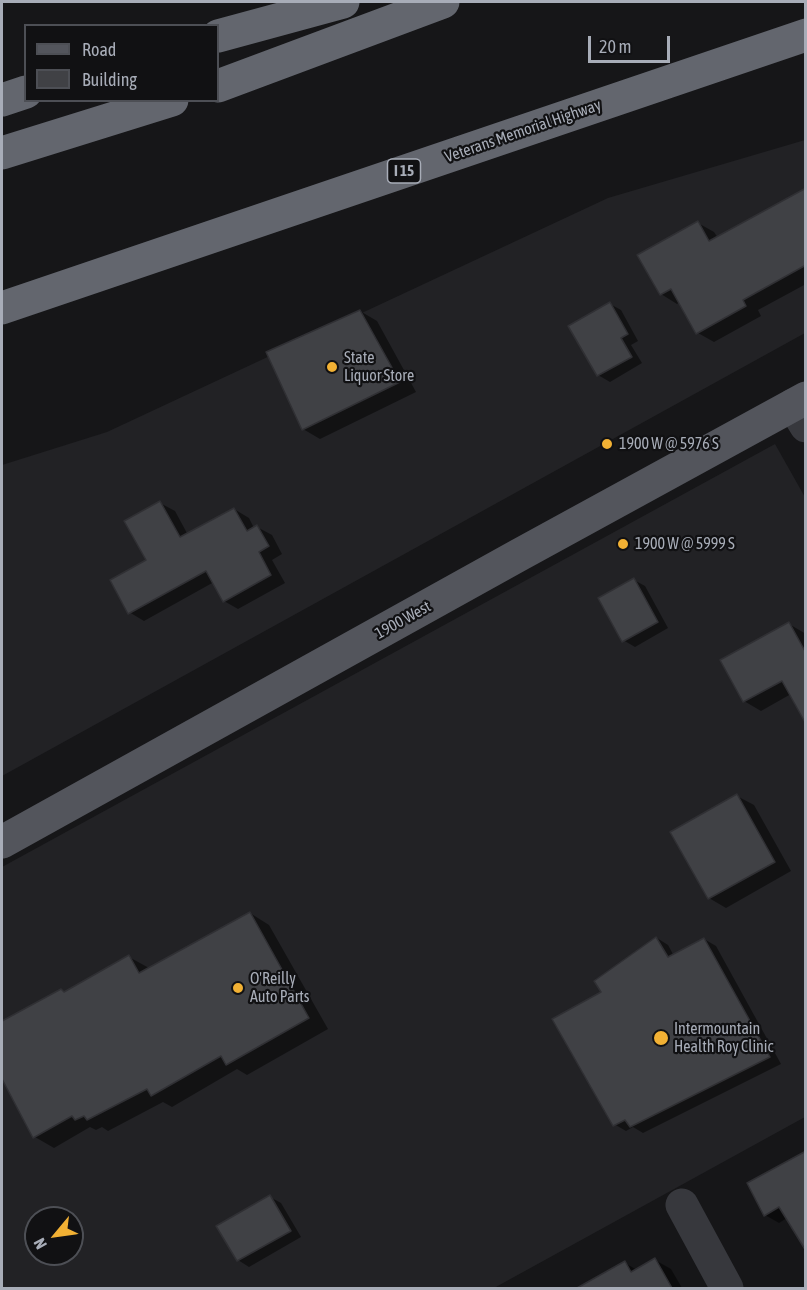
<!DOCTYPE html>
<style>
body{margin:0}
#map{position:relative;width:807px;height:1290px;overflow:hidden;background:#161618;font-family:"Asap Condensed",sans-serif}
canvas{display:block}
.frame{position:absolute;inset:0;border:3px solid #a8adb8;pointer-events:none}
.legend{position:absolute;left:24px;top:24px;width:195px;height:78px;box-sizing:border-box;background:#111113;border:2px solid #4d4f55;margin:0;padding:8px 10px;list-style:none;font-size:18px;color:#a8adb8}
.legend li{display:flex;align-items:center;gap:12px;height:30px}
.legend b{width:30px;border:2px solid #4d4f55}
.north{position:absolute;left:24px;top:1206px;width:60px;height:60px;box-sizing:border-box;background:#111113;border:2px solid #4d4f55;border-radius:50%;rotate:241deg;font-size:16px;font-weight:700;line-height:24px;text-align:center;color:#a8adb8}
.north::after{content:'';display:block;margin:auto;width:21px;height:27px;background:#f2b134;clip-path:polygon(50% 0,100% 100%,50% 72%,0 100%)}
.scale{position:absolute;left:588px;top:36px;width:82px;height:27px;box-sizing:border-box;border:3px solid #a8adb8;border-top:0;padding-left:8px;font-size:18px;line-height:21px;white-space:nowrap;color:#a8adb8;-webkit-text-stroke:4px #111113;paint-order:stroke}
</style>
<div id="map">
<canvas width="807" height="1290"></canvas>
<div class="frame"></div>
<ul class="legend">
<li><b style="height:8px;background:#53555c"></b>Road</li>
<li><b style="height:16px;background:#404145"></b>Building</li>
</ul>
<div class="north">N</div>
<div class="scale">20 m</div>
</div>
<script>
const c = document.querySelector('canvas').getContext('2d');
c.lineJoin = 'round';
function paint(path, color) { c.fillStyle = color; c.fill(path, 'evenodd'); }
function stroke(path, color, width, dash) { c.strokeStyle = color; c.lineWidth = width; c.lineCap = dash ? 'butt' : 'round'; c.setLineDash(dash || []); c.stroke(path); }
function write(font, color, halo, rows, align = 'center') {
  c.font = font + ' "Asap Condensed",sans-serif'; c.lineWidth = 4.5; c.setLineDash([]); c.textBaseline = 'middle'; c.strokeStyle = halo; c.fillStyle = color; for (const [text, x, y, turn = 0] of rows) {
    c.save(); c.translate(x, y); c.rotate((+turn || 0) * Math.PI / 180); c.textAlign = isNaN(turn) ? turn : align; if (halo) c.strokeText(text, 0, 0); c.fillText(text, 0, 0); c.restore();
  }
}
const built = new Path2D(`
 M805 140V333L2 776V465L107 432 608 198Z
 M775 444 806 499 805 1117 494 1288H2V867ZM36 1218H72V1254H36Z`);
const shadow = new Path2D(`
 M806 189V284L758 310 761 316 714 342 698 333 680 302 677 304 661 294 698 223 714 232 718 238Z
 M610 304 621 310 638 341 631 345 642 363 610 382 598 375 570 327Z
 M360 311 377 321 416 392 320 439 303 429Z
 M160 503 175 511 188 535 234 509 249 518 254 528 257 527 272 535 282 554 272 560 285 583 238 609 224 601 214 582 144 621 129 612 148 561Z
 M634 580 645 586 668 628 635 647 623 640Z
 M789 624 806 634V721L791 694 761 711 744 701Z
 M737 796 754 805 791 871 726 908 709 898Z
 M250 913 269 925 328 1029 247 1075 237 1069 172 1107 163 1102 108 1131 102 1127 96 1130 90 1127 54 1148 35 1137 2 1076V1023L61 990 65 993 129 957 149 968Z
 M657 938 668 945 674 956 704 939 716 946 781 1064 643 1133 633 1127 626 1131 614 1124 603 993Z
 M806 1153 787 1218 779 1223 765 1215Z
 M270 1197 281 1203 301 1237 249 1267 238 1260Z
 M655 1260 671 1269 682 1288H606L600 1277 625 1263 637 1270Z`);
const building = new Path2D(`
 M806 188V265L743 300 746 306 696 334 671 289 660 295 637 255 698 221 709 241Z
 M610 302 628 334 621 338 632 357 597 376 568 326Z
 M360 310 400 382 302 430 266 352Z
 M160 501 180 537 234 508 247 531 257 525 269 546 259 552 271 575 223 602 206 571 128 614 110 580 146 560 124 521Z
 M634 578 658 622 622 642 598 598Z
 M789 622 806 653V724L782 681 743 702 720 660Z
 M737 794 775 862 708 899 670 832Z
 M250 912 309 1018 226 1065 221 1056 151 1096 147 1089 87 1120 84 1116 75 1120 72 1116 33 1138 2 1079V1021L61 989 64 992 129 955 139 973Z
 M656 937 668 957 704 938 770 1057 630 1127 625 1120 613 1126 552 1019 601 992 594 981Z
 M806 1151V1251L779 1207 764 1216 747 1183Z
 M270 1195 291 1231 237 1261 216 1226Z
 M655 1258 672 1288H577L625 1261 631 1272Z`);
const minor = new Path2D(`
 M793 405 806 426
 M682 1205 727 1288`);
const major = new Path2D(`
 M2 842 519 555 806 398`);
const highway = new Path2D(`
 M218 36 343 2
 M218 86 443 2
 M2 100 26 92
 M2 153 172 100
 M2 308 806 35`);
const markers = [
 [332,367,6,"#f2b134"],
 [607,444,6,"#f2b134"],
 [623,544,6,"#f2b134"],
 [238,988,6,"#f2b134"],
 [661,1038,8,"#f2b134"]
];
const shields = [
 [404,171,33]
];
const shieldNames = [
 ["I 15",404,171]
];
const streetNames = [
 ["Veterans Memorial Highway",523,131,-19],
 ["1900 West",403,620,-29]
];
const poiNames = [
 ["State",344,358],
 ["Liquor Store",344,376],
 ["1900 W @ 5976 S",619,444],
 ["1900 W @ 5999 S",635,544],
 ["O'Reilly",250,979],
 ["Auto Parts",250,997],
 ["Intermountain",674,1029],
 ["Health Roy Clinic",674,1047]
];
paint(built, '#222225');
paint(shadow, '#0007');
paint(building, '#404145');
stroke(building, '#303034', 1.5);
stroke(minor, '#37383d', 33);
stroke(major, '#53555c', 33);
stroke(highway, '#63666e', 33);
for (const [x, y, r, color] of markers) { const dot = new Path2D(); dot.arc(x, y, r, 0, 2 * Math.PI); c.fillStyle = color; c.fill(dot); stroke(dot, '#111113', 2); }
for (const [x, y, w] of shields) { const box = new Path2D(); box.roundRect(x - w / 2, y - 12, w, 24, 4.5); c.fillStyle = '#111113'; c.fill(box); stroke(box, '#a8adb8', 1.5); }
write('bold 15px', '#a8adb8', null, shieldNames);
write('16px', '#a8adb8', '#111113', streetNames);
write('16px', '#a8adb8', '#111113', poiNames, 'left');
</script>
